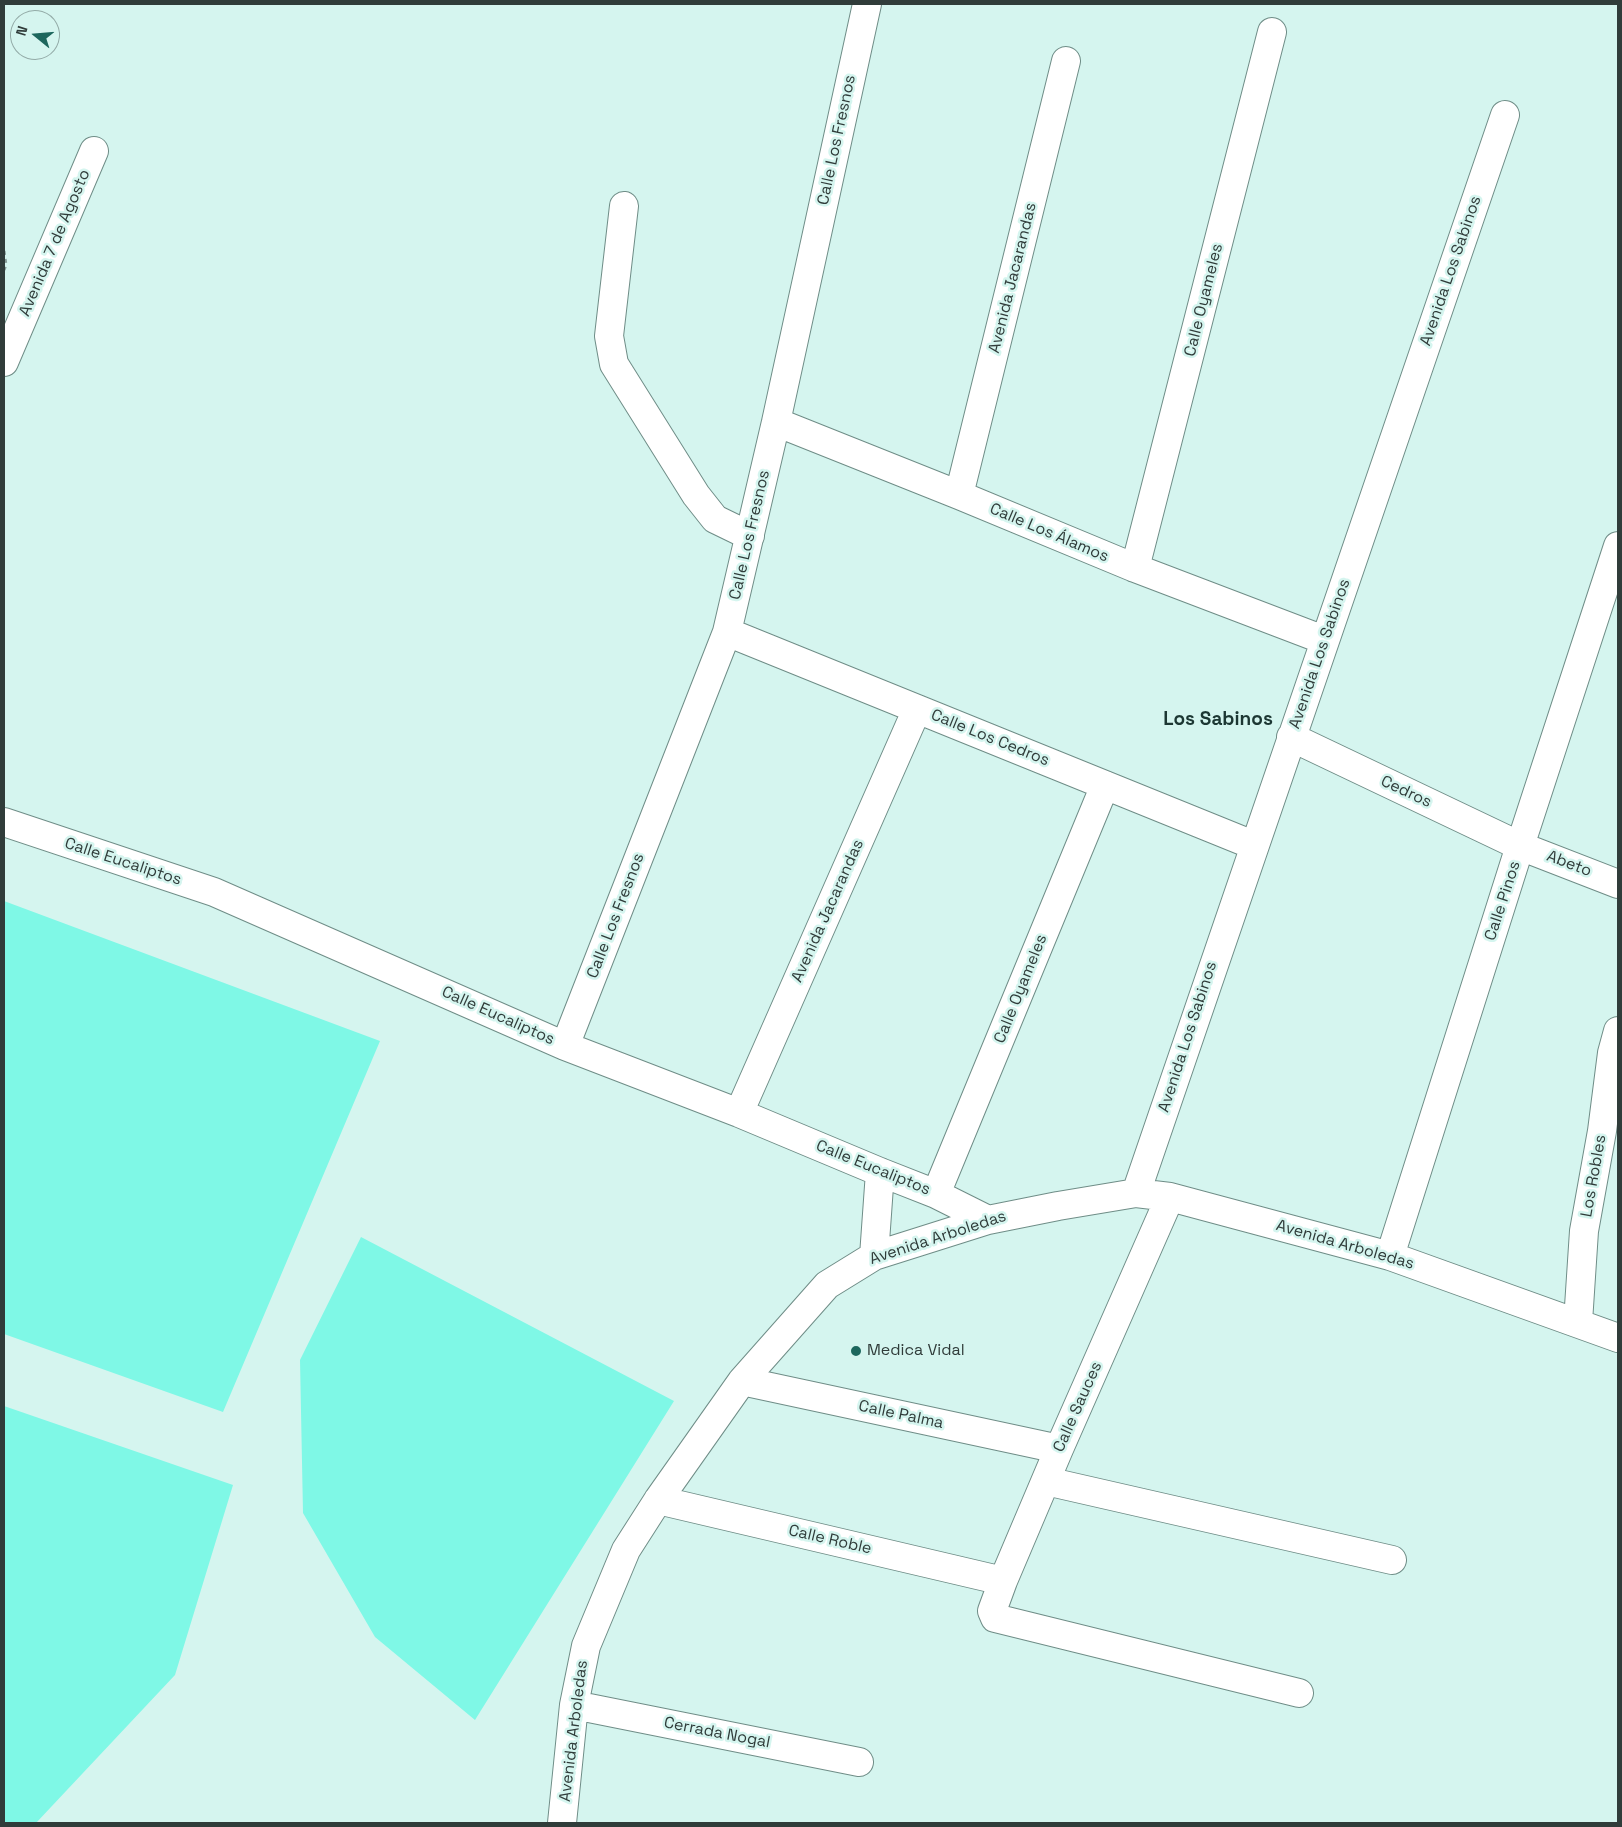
<!DOCTYPE html>
<meta charset="utf-8">
<style>
body{margin:0}
#map{position:relative;width:1622px;height:1827px;overflow:hidden;background:#d5f5ef;font-family:"Space Grotesk",sans-serif}
canvas{display:block}
.frame{position:absolute;inset:0;border:5px solid #303c3a;pointer-events:none}
.north{position:absolute;left:10px;top:10px;width:50px;height:50px;box-sizing:border-box;background:#d5f5ef;border:1px solid #93aba7;border-radius:50%;rotate:287deg;font-size:14px;font-weight:700;line-height:20px;text-align:center;color:#303c3a}
.north::after{content:'';display:block;margin:auto;width:18px;height:22px;background:#1d675d;clip-path:polygon(50% 0,100% 100%,50% 72%,0 100%)}
</style>
<div id="map">
<canvas width="1622" height="1827"></canvas>
<div class="frame"></div>
<div class="north">N</div>
</div>
<script>
const c = document.querySelector('canvas').getContext('2d');
c.lineJoin = 'round';
function paint(path, color) { c.fillStyle = color; c.fill(path, 'evenodd'); }
function stroke(path, color, width, dash) { c.strokeStyle = color; c.lineWidth = width; c.lineCap = dash ? 'butt' : 'round'; c.setLineDash(dash || []); c.stroke(path); }
function write(font, color, halo, rows, align = 'center') {
  c.font = font + ' "Space Grotesk",sans-serif'; c.lineWidth = 5; c.setLineDash([]); c.textBaseline = 'middle'; c.strokeStyle = halo; c.fillStyle = color; for (const [text, x, y, turn = 0] of rows) {
    c.save(); c.translate(x, y); c.rotate((+turn || 0) * Math.PI / 180); c.textAlign = isNaN(turn) ? turn : align; if (halo) c.strokeText(text, 0, 0); c.fillText(text, 0, 0); c.restore();
  }
}
const green = new Path2D(`
 M4 901 380 1041 223 1412 4 1334Z
 M361 1237 674 1401 475 1720 375 1637 303 1513 300 1360Z
 M4 1406 233 1485 175 1675 36 1823H4Z`);
const path = new Path2D(`
 M4 251 6 265 4 270`);
const minor = new Path2D(`
 M624 206 609 336 614 364 696 495 715 519 750 536
 M4 362 94 151
 M776 422 959 495 1135 568 1324 640
 M959 495 1066 61
 M1135 568 1272 32
 M727 632 1253 845
 M1291 737 1520 846 1618 884
 M4 822 214 892 565 1046 739 1113 880 1172 936 1194 988 1220
 M565 1046 727 632 776 422 867 4
 M739 1113 917 709
 M1136 1193C1257 833 1381 474 1505 115
 M936 1194 1105 785
 M1170 1197 1059 1449 1003 1581 992 1611 995 1618 1299 1693
 M874 1256 880 1172
 M1390 1256 1520 846 1618 546
 M1578 1322 1584 1231 1602 1131 1612 1053 1618 1031
 M742 1381 1059 1449
 M1046 1481 1392 1560
 M658 1500 1003 1581
 M574 1705 859 1762
 M562 1823 574 1705 586 1646 626 1550 658 1500 742 1381 827 1285 874 1256 988 1220 1058 1206 1136 1193 1170 1197 1390 1256 1618 1338`);
const markers = [
 [856,1351,6,"#1d675d"]
];
const streetNames = [
 ["Calle Los Fresnos",837,140,-78],
 ["Avenida 7 de Agosto",55,243,-67],
 ["Avenida Los Sabinos",1451,271,-71],
 ["Avenida Jacarandas",1013,278,-76],
 ["Calle Oyameles",1204,300,-76],
 ["Calle Los Álamos",1049,533,23],
 ["Calle Los Fresnos",750,535,-77],
 ["Avenida Los Sabinos",1320,654,-71],
 ["Calle Los Cedros",990,738,22],
 ["Cedros",1406,792,25],
 ["Calle Eucaliptos",123,862,18],
 ["Abeto",1569,864,21],
 ["Calle Pinos",1503,901,-72],
 ["Avenida Jacarandas",828,911,-66],
 ["Calle Los Fresnos",616,916,-69],
 ["Calle Oyameles",1021,989,-68],
 ["Calle Eucaliptos",498,1016,24],
 ["Avenida Los Sabinos",1188,1037,-72],
 ["Calle Eucaliptos",873,1168,22],
 ["Los Robles",1594,1176,-80],
 ["Avenida Arboledas",938,1238,-18],
 ["Avenida Arboledas",1345,1245,16],
 ["Calle Sauces",1078,1407,-66],
 ["Calle Palma",901,1415,12],
 ["Calle Roble",830,1540,13],
 ["Avenida Arboledas",574,1731,-83],
 ["Cerrada Nogal",717,1733,11]
];
const poiNames = [
 ["Medica Vidal",867,1351]
];
const quarterNames = [
 ["Los Sabinos",1218,720]
];
paint(green, '#7ff8e6');
stroke(minor, '#6f8d87', 30);
stroke(path, '#849a96', 3, [4, 4]);
stroke(minor, '#fff', 28);
for (const [x, y, r, color] of markers) { const dot = new Path2D(); dot.arc(x, y, r, 0, 2 * Math.PI); c.fillStyle = color; c.fill(dot); stroke(dot, '#d5f5ef', 2); }
write('16px', '#303c3a', '#d5f5ef', streetNames);
write('16px', '#303c3a', '#d5f5ef', poiNames, 'left');
write('bold 19px', '#1c3733', '#d5f5ef', quarterNames);
</script>
